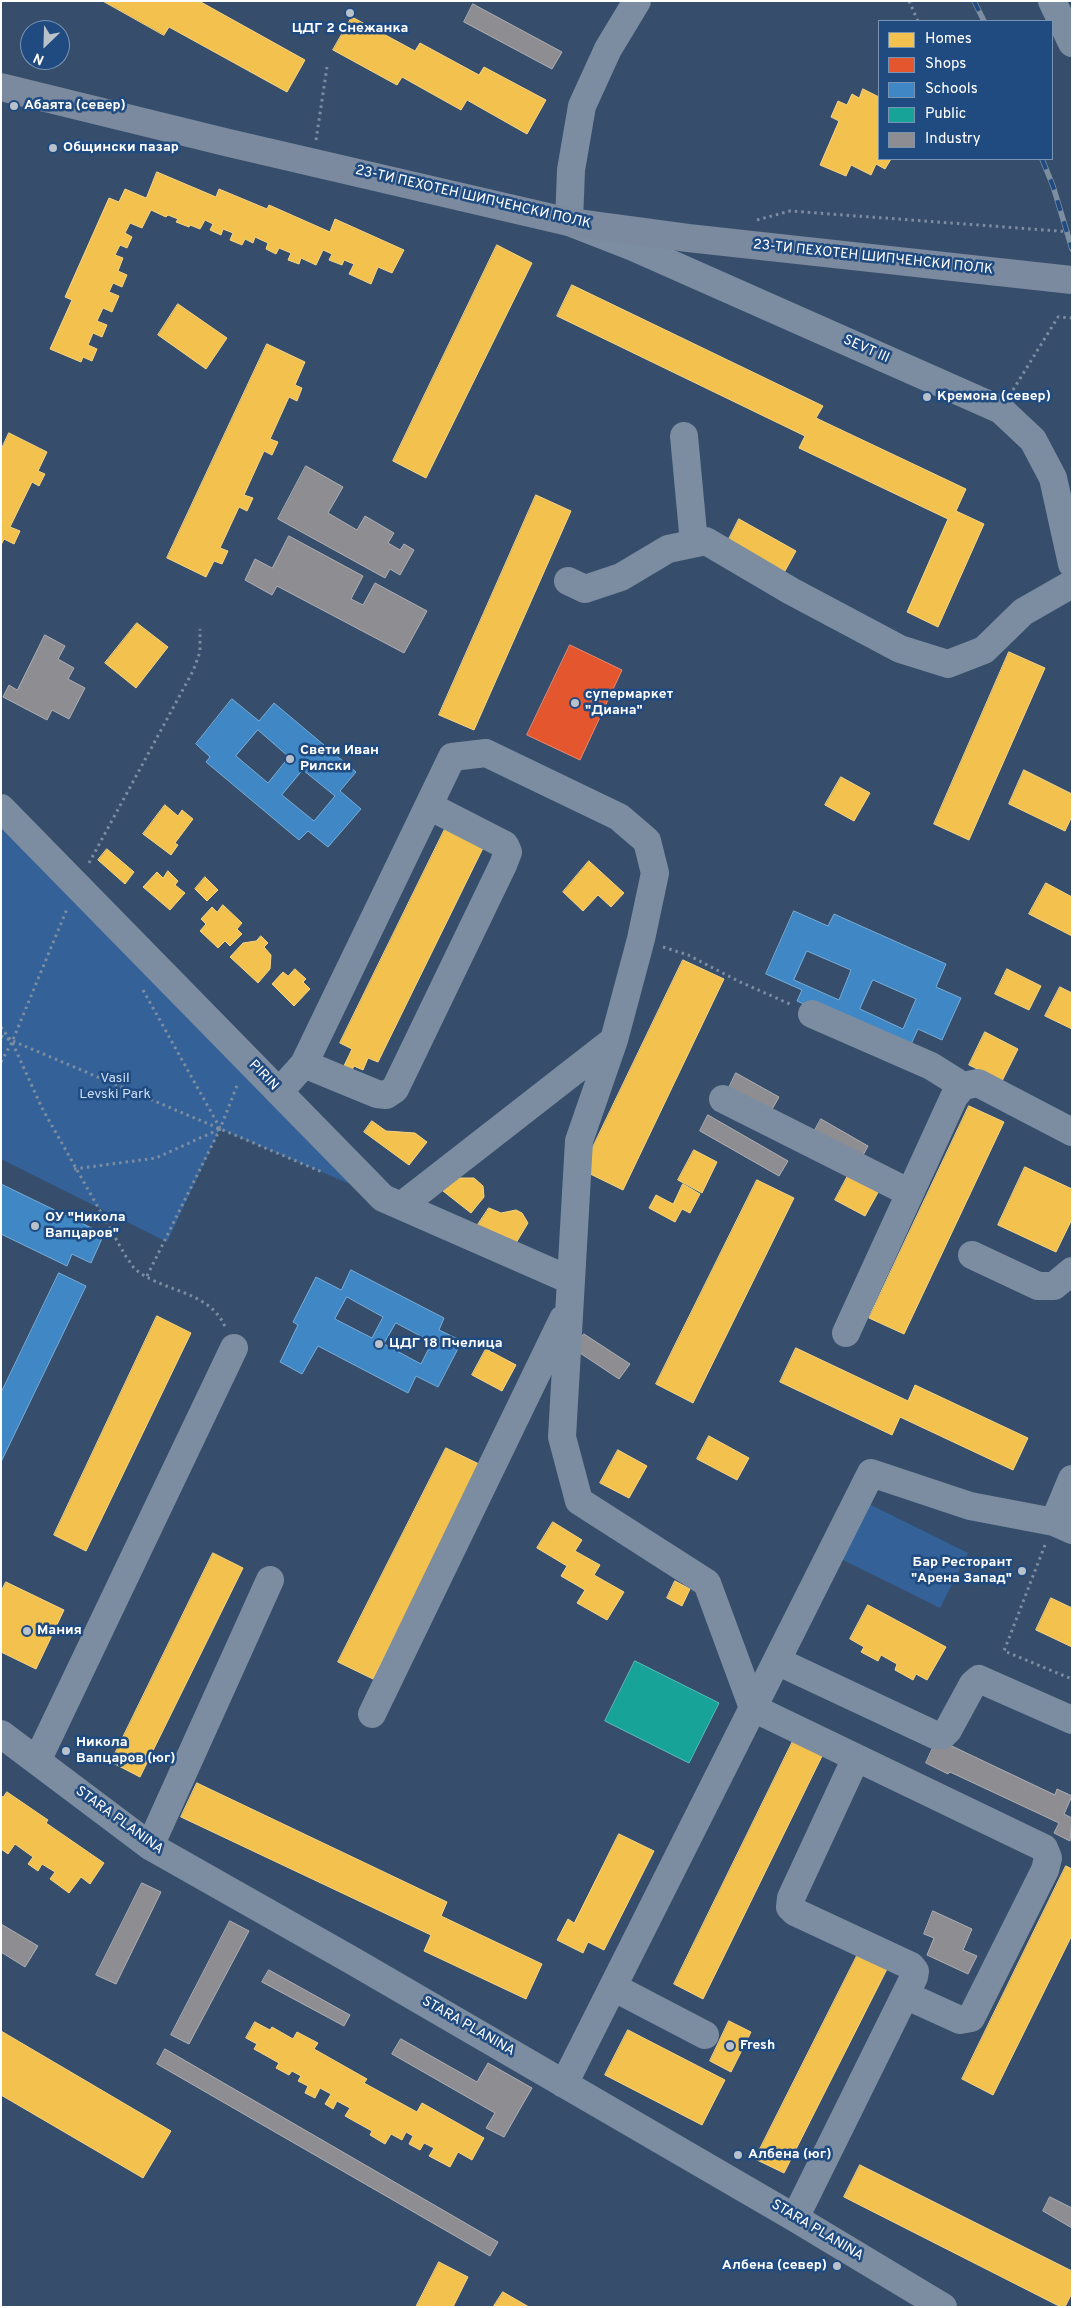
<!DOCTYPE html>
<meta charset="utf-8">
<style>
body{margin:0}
#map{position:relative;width:1073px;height:2308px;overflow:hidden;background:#364e6b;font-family:Overpass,sans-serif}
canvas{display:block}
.frame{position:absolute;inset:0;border:2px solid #fff;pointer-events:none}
.legend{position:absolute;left:878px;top:20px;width:175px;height:140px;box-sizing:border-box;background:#204b81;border:1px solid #7993b3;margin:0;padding:6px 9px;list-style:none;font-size:15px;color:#fff}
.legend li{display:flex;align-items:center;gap:10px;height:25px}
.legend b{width:25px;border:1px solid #7993b3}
.north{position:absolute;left:20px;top:20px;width:50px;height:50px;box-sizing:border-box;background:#204b81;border:1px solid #7993b3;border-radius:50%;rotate:204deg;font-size:14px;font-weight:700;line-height:20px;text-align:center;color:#fff}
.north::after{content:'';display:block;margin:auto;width:18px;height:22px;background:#b9c1cb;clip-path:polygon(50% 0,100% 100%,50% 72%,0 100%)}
</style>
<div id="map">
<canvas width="1073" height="2308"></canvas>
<div class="frame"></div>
<ul class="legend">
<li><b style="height:14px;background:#f2c14e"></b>Homes</li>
<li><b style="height:14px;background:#e4572e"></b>Shops</li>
<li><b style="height:14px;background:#3f88c5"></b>Schools</li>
<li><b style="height:14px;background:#17a398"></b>Public</li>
<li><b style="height:14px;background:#8d8d92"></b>Industry</li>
</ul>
<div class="north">N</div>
</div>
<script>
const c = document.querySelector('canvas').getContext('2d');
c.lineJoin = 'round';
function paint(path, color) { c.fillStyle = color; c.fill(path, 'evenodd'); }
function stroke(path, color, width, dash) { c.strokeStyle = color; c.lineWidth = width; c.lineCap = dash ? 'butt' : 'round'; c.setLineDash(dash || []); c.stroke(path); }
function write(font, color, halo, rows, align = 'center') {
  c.font = font + ' Overpass,sans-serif'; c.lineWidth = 5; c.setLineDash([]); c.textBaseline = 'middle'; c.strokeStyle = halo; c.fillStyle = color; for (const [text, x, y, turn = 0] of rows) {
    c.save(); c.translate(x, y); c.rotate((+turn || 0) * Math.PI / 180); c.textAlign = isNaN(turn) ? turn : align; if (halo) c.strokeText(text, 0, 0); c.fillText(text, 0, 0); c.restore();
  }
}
const green = new Path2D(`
 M1 808 383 1198 220 1129 167 1242 1 1159Z
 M867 1503 968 1553 940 1608 839 1558Z`);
const homes = new Path2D(`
 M103 1H199L305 60 287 92 169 27 164 35Z
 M352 17 415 51 420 43 479 75 484 67 546 100 527 134 467 100 461 110 402 77 397 85 333 50Z
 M863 89 879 97V159H891L885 169 876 164 871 175 851 165 846 176 820 165 839 121 831 117 838 101 847 105 852 94 859 98Z
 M157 172 216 197 219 189 267 209 269 205 330 232 335 219 404 250 392 273 378 267 371 284 349 274 354 264 344 260 342 265 329 260 332 254 323 250 316 265 301 258 299 264 288 260 291 253 279 248 276 254 266 249 268 243 255 237 253 243 245 239 242 245 230 240 233 233 223 229 221 235 210 230 213 224 205 220 200 229 190 225 189 227 176 222 178 219 168 215 166 217 151 210 142 228 130 223 125 233 132 237 127 248 120 245 115 255 123 258 118 271 127 275 122 287 113 283 109 292 119 296 112 312 103 308 97 321 107 325 102 337 93 333 88 345 97 349 92 361 83 357 81 362 50 349 72 300 65 297 109 198 119 202 125 189 146 198Z
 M497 245 532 263 426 478 393 461Z
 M572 285 823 406 816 418 966 489 956 511 984 524 938 627 907 612 948 519 799 448 805 436 557 316Z
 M178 304 227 338 206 369 158 335Z
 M267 344 305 362 295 385 302 388 297 401 289 397 270 439 278 442 272 455 264 451 244 495 253 498 247 511 239 507 220 548 228 551 222 564 214 561 206 577 167 558Z
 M9 433 47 452 38 471 45 474 39 486 32 482 10 527 20 531 14 544 4 539 1 545V450Z
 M536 495 571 511 474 730 439 715Z
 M739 519 796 551 780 580 724 549Z
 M137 623 168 647 136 688 105 663Z
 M1009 652 1045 668 969 840 934 824Z
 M1024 770 1072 794V816L1065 831 1009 804Z
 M841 777 870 793 854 821 825 805Z
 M165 805 178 816 182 810 193 819 175 843 178 845 171 855 143 834Z
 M445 829 483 848 378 1062 368 1058 363 1070 354 1066 351 1072 343 1068 352 1049 340 1043Z
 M107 849 134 872 125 884 98 860Z
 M589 861 624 893 611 907 598 895 583 911 563 892Z
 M168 871 178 881 175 885 185 893 170 910 143 887 157 872 163 878Z
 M205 877 218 890 207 901 195 889Z
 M1046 883 1072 897V936L1029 914Z
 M223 905 242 923 237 929 242 934 230 946 225 941 218 948 200 931 206 924 201 919 212 907 217 912Z
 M261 936 268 943 264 947 271 955 270 969 258 983 230 957 243 943 256 941Z
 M683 960 724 979 623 1190 582 1170Z
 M295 969 306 979 303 982 310 989 294 1006 272 984 283 972 288 976Z
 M1007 969 1041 986 1029 1010 995 994Z
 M1060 987 1072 993V1029L1045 1016Z
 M985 1032 1018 1049 1002 1081 969 1065Z
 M969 1106 1004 1122 904 1334 869 1318Z
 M372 1121 386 1131 415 1133 427 1142 409 1165 364 1132Z
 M694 1150 717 1162 702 1193 678 1180Z
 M1025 1167 1072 1189V1219L1056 1252 998 1225Z
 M851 1170 881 1187 865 1216 835 1200Z
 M454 1178H474L483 1186 484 1197 471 1213 443 1191Z
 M757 1180 794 1198 693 1403 656 1384Z
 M683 1184 700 1194 690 1213 682 1209 675 1222 649 1208 656 1195 673 1204Z
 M489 1208 501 1213 516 1210 522 1213 528 1223 513 1248 477 1226Z
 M157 1316 191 1333 86 1551 54 1535Z
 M796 1348 908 1401 915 1385 1028 1438 1013 1470 900 1417 892 1435 780 1382Z
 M486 1349 516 1365 502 1391 472 1375Z
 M709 1436 749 1458 737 1480 697 1459Z
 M446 1448 481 1465 373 1679 338 1662Z
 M618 1450 647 1466 629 1498 600 1483Z
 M553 1522 582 1540 575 1551 600 1565 594 1575 624 1592 607 1620 577 1603 585 1590 561 1576 567 1566 537 1548Z
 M213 1553 243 1568 140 1777 111 1762Z
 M675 1581 690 1589 682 1606 667 1598Z
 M6 1582 64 1610 36 1669 1 1652V1592Z
 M1051 1598 1072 1608V1647L1036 1630Z
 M868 1605 946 1647 927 1680 916 1674 913 1680 895 1670 897 1664 881 1655 878 1661 861 1652 864 1647 850 1639Z
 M796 1735 825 1750 703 1999 674 1984Z
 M197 1783 447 1902 441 1916 542 1964 526 1999 424 1951 431 1935 181 1817Z
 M7 1792 48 1820 46 1823 104 1863 90 1884 81 1877 69 1893 50 1879 55 1872 42 1864 38 1871 28 1864 33 1857 15 1844 8 1854 1 1849V1796L3 1797Z
 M619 1834 654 1851 604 1950 588 1942 583 1953 557 1940 568 1919 574 1923Z
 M1066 1866 1072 1869V1935L993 2095 962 2079Z
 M858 1954 887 1969 784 2173 755 2159Z
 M729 2021 751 2032 731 2072 710 2061Z
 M255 2022 270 2030 272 2027 293 2039 297 2032 318 2043 314 2049 367 2079 364 2083 417 2112 422 2103 484 2138 472 2160 458 2152 450 2167 429 2156 434 2148 424 2143 420 2150 409 2144 413 2136 406 2132 402 2140 391 2134 385 2144 370 2135 372 2131 345 2116 350 2108 337 2101 333 2109 325 2104 331 2094 320 2088 315 2098 305 2093 308 2086 298 2081 301 2076 292 2071 289 2075 276 2068 279 2063 254 2049 257 2044 246 2038Z
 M628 2030 725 2080 702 2125 605 2075Z
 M1 2031 171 2131 143 2178 1 2095Z
 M860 2165 1072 2271V2293L1065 2307H1061L844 2197Z
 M439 2262 468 2277 453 2307H416Z
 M503 2292 529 2307 494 2306Z`);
const shops = new Path2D(`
 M570 645 622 670 580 760 527 735Z`);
const schools = new Path2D(`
 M232 699 259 721 274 703 356 772 340 791 361 809 328 847 308 831 299 840 206 762 210 757 196 744ZM258 730 289 757 268 783 236 756ZM303 770 335 796 314 821 282 795Z
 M794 911 828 926 834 914 946 964 936 987 961 998 942 1040 918 1029 908 1051 797 1001 802 990 766 974ZM807 951 851 970 839 1000 794 980ZM873 980 916 999 903 1029 860 1009Z
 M1 1184 104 1234 91 1263 72 1254 67 1266 1 1234Z
 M351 1270 444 1318 439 1330 462 1341 438 1387 416 1376 408 1393 318 1346 302 1374 280 1362 298 1325 293 1322 316 1277 341 1290ZM347 1297 383 1317 372 1338 335 1319ZM396 1323 432 1342 421 1364 384 1344Z
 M59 1273 86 1286 1 1462V1393Z`);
const public = new Path2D(`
 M635 1661 719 1703 689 1763 605 1721Z`);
const industry = new Path2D(`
 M473 4 562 52 552 69 464 22Z
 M306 466 343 487 328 513 357 530 365 516 394 533 388 543 400 550 404 544 414 550 400 575 390 569 385 578 278 519Z
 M289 536 363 576 351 599 363 605 375 583 427 611 404 653 277 586 272 595 245 580 255 559 272 568Z
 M45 635 65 646 58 659 74 668 68 679 85 688 69 719 52 710 47 720 3 697 9 685 17 690Z
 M736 1073 779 1097 770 1113 728 1090Z
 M708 1115 788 1161 779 1176 700 1131Z
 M821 1119 868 1146 861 1159 814 1132Z
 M584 1334 630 1364 619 1379 574 1349Z
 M937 1739 1055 1795 1057 1789 1072 1796 1064 1814 1072 1818 1070 1841 1054 1833 1059 1823 950 1772 948 1774 926 1763Z
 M142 1883 161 1892 116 1984 96 1975Z
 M933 1911 972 1929 963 1950 977 1956 968 1974 927 1955 934 1938 924 1934Z
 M230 1921 249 1931 189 2044 171 2035Z
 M1 1924 38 1946 25 1967 1 1952Z
 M269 1970 350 2015 344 2026 262 1982Z
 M401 2039 477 2082 488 2063 532 2088 504 2137 486 2128 495 2113 392 2054Z
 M165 2049 498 2242 490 2256 157 2064Z
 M1050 2197 1072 2208V2228L1043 2211Z`);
const path = new Path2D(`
 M909 1 918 21
 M316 140 327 67
 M757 220 790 211 1072 232
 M1013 390 1058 317 1072 318
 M89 863 193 671 200 652V629
 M663 947 688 955 738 981 792 1005
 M143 990 220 1128
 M1 1027 12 1042 42 1108 125 1255C128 1259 131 1264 134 1268 160 1292 210 1290 225 1327
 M1 1036 322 1172
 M1 1062 12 1042 67 909
 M74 1169 156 1158 220 1129
 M147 1276 220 1129 238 1083
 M1045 1545 1004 1651 1072 1679`);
const minor = new Path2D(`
 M637 1 608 49 582 106 571 170 569 222 633 247 1001 410 1033 440 1053 478 1072 564
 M1052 1 1072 43
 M684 436 694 543
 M568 581 585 589 621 577 668 549 706 541 791 591 900 649 948 664 984 650 1023 612 1072 584
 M1 808 383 1198 570 1280
 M812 1014 931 1066 963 1086 978 1083 1072 1132
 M304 1064 377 1094 386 1095 395 1089 503 865 508 852 505 845 429 806
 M279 1092 304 1064 452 757 486 753 619 817 647 841 655 873 641 939 614 1040 579 1141 562 1437 579 1501 707 1583 753 1708 1044 1848 1048 1858 1045 1870 971 2018 960 2020 905 1995
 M723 1099 910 1193
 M401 1206 614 1040
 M972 1255 1038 1286H1054L1072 1271
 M846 1333 954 1097 963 1086
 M1054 1522 1072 1479
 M777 1661 935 1735H943L948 1730 973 1684 979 1679 1072 1720
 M372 1714 563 1319
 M1 1734 150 1846 353 1961 795 2218 943 2307
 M37 1761 234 1348
 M150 1846 270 1580
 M613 1987 705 2035
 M564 2084 871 1473 970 1506 1054 1522 1072 1530
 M795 2218 914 1977 915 1971 911 1966 795 1912 790 1907 791 1898 856 1758`);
const major = new Path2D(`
 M1 87 229 143 569 222 688 238 1072 280`);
const rail = new Path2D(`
 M974 1 984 21
 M1042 159 1053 186 1072 249`);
const markers = [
 [350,13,5,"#b9c1cb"],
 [14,106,5,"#b9c1cb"],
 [53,148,5,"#b9c1cb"],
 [927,397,5,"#b9c1cb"],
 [575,703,5,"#b9c1cb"],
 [290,759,5,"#b9c1cb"],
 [35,1226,5,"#b9c1cb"],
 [379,1344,5,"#b9c1cb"],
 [1022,1571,5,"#b9c1cb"],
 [27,1631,5,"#b9c1cb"],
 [66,1751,5,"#b9c1cb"],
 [730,2046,5,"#b9c1cb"],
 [738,2155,5,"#b9c1cb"],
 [837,2266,5,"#b9c1cb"]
];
const poiNames = [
 ["ЦДГ 2 Снежанка",350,29,"center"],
 ["Абаята (север)",24,106],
 ["Общински пазар",63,148],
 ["Кремона (север)",937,397],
 ["супермаркет",585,695],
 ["\"Диана\"",585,711],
 ["Свети Иван",300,751],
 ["Рилски",300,767],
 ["ОУ \"Никола",45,1218],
 ["Вапцаров\"",45,1234],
 ["ЦДГ 18 Пчелица",389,1344],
 ["Бар Ресторант",1012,1563,"right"],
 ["\"Арена Запад\"",1012,1579,"right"],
 ["Мания",37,1631],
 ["Никола",76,1743],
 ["Вапцаров (юг)",76,1759],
 ["Fresh",740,2046],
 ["Албена (юг)",748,2155],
 ["Албена (север)",827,2266,"right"]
];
const streetNames = [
 ["23-ТИ ПЕХОТЕН ШИПЧЕНСКИ ПОЛК",473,198,13],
 ["23-ТИ ПЕХОТЕН ШИПЧЕНСКИ ПОЛК",873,258,6],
 ["SEVT III",866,350,24],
 ["PIRIN",263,1076,46],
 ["STARA PLANINA",119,1821,36],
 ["STARA PLANINA",468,2027,30],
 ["STARA PLANINA",817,2231,31]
];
const parkNames = [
 ["Vasil",115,1079],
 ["Levski Park",115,1095]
];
paint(green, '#346298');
paint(homes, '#f2c14e');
stroke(homes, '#f6d483', 1);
paint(shops, '#e4572e');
stroke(shops, '#ec896d', 1);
paint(schools, '#3f88c5');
stroke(schools, '#79acd6', 1);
paint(public, '#17a398');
stroke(public, '#5dbfb7', 1);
paint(industry, '#8d8d92');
stroke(industry, '#afafb3', 1);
stroke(path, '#7c8da1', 3, [2.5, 4]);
stroke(minor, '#7c8da1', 28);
stroke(major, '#7b8a9f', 28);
stroke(rail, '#7d8ea1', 5.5);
stroke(rail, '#204b81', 4, [11]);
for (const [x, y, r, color] of markers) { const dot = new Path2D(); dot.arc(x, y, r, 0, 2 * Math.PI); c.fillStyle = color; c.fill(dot); stroke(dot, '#204b81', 2); }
write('bold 14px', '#fff', '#204b81', poiNames, 'left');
write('14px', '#fff', '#204b81', streetNames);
write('14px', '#cadef6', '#204b81', parkNames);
</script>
